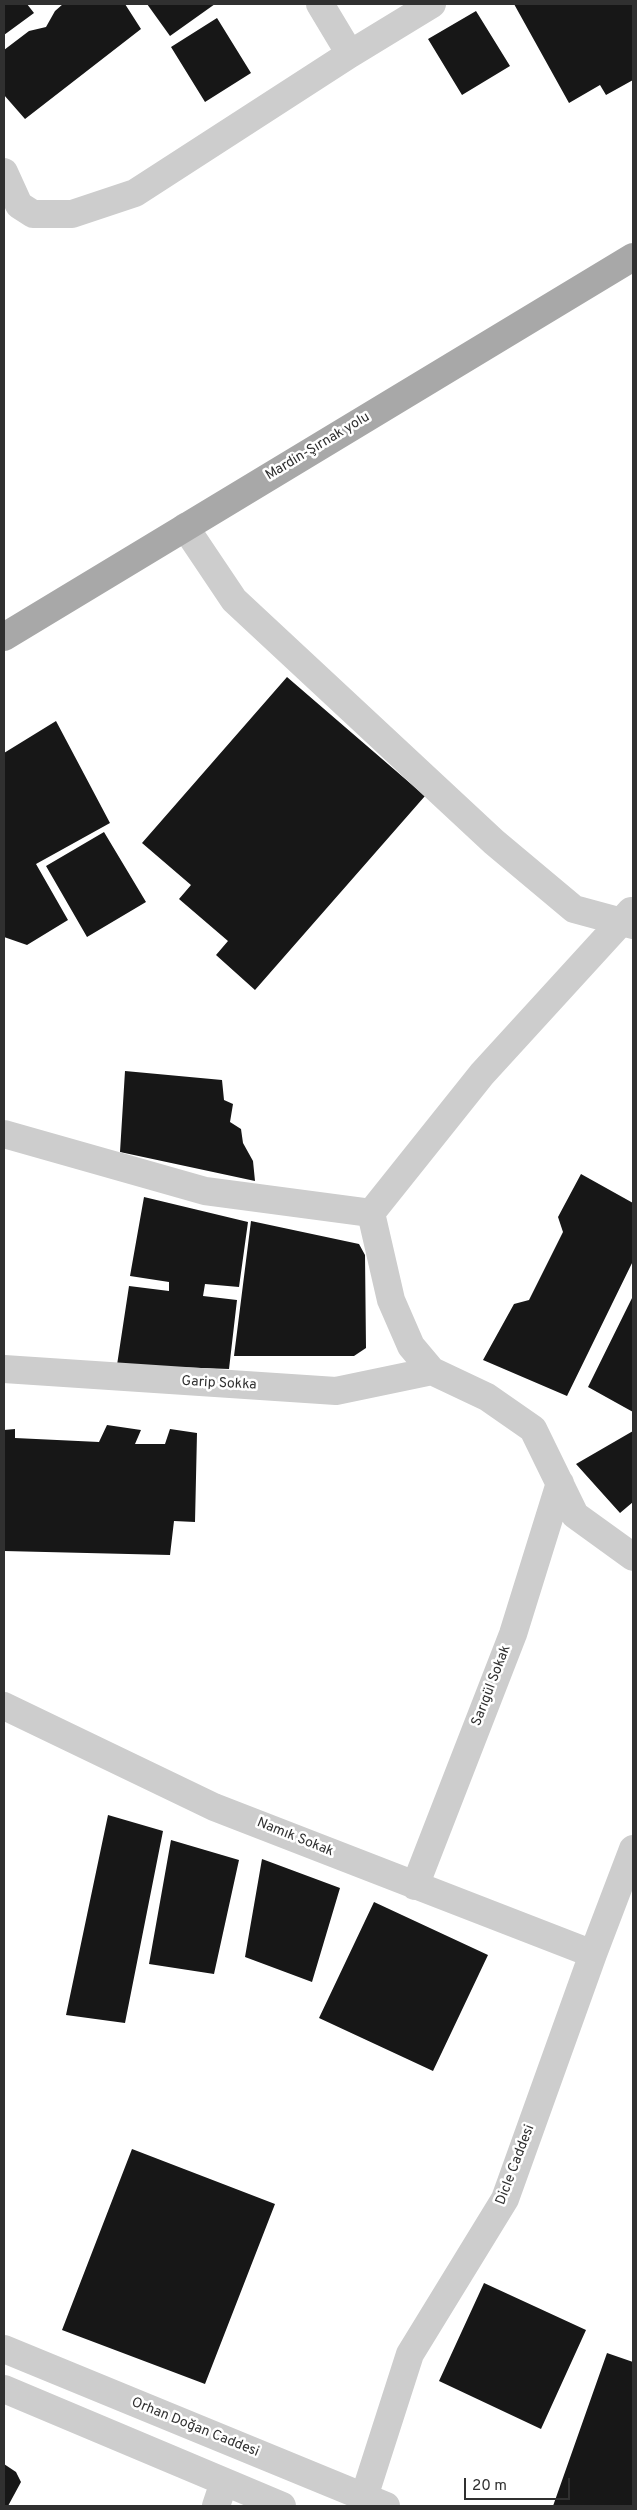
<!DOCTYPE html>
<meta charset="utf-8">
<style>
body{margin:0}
#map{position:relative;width:637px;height:2510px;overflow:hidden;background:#fff;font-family:Overpass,sans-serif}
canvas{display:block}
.frame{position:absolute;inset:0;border:5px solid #303030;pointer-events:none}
.scale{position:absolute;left:464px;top:2478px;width:106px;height:22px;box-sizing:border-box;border:2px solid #303030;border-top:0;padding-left:6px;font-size:15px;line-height:18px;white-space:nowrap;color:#303030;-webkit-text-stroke:4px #fff;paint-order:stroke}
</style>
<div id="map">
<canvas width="637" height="2510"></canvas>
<div class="frame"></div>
<div class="scale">20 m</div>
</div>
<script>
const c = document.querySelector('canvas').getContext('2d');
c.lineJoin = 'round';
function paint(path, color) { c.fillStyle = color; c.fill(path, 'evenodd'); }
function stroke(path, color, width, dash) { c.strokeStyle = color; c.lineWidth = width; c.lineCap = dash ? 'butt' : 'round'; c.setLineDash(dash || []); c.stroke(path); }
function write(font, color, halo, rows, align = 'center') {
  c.font = font + ' Overpass,sans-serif'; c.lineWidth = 5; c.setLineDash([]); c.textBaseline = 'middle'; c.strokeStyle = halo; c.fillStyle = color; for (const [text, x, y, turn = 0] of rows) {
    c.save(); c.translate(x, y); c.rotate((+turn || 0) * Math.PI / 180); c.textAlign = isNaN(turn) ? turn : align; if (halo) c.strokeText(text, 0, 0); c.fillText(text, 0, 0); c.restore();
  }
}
const building = new Path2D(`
 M4 4H27L34 13 4 35Z
 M63 4H125L141 29 25 119 4 95V50L29 31 46 27 55 11Z
 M147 4H215L170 36Z
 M514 4H633V80L606 95 600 85 569 103Z
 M476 11 510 66 462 95 428 39Z
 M217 18 251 73 205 102 171 47Z
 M287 677 425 796 255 990 216 955 228 941 179 899 191 885 142 843Z
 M56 721 110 823 36 864 68 920 27 945 4 937V753Z
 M104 832 146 902 87 937 46 866Z
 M125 1071 222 1080 224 1100 233 1104 230 1122 241 1129 243 1143 253 1161 255 1181 120 1152Z
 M581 1174 633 1203V1261L567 1396 483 1360 514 1304 529 1300 563 1232 558 1217Z
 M144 1197 248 1222 239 1287 205 1284 203 1296 237 1300 229 1369 117 1365 129 1286 169 1291V1282L130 1276Z
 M251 1221 359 1244 365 1255 366 1348 354 1356H234Z
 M633 1296V1412L588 1387Z
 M107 1425 141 1430 135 1444H165L170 1429 197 1433 195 1522 174 1521 170 1555 4 1551V1430L15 1429V1438L99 1442Z
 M633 1431V1502L620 1513 576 1464Z
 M108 1815 163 1831 125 2023 66 2015Z
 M171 1840 239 1860 214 1974 149 1964Z
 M262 1859 340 1888 312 1982 245 1957Z
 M374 1902 488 1955 433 2071 319 2018Z
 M132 2149 275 2204 205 2384 62 2330Z
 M484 2283 586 2330 541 2429 439 2381Z
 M607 2353 633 2362V2506H553Z
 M4 2464 16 2472 21 2482 8 2506H4Z`);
const minor = new Path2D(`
 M320 4 350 54
 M4 172 19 205 33 214H72L135 193 350 54 432 4
 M185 527 234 600 494 842 574 909 633 925
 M4 1134 205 1191 371 1213
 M371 1213 391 1300 411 1346 432 1371 487 1397 533 1429 575 1515 633 1557
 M371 1213 482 1074 631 911
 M4 1369 336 1391 432 1371
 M4 1706 214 1807 593 1954
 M415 1886 513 1634 560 1483
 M4 2349 386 2506
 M4 2389 282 2506
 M364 2497 410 2354 505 2199 593 1954 633 1849
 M216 2506 224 2482`);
const major = new Path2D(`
 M4 637 633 257`);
const streetNames = [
 ["Mardin-Şırnak yolu",318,447,-31],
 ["Garip Sokka",219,1384,3],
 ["Sarıgül Sokak",492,1686,-69],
 ["Namık Sokak",295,1838,22],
 ["Dicle Caddesi",516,2165,-69],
 ["Orhan Doğan Caddesi",195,2428,22]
];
paint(building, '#171717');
stroke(minor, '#cdcdcd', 28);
stroke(major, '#a8a8a8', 28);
write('14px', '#303030', '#fff', streetNames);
</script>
